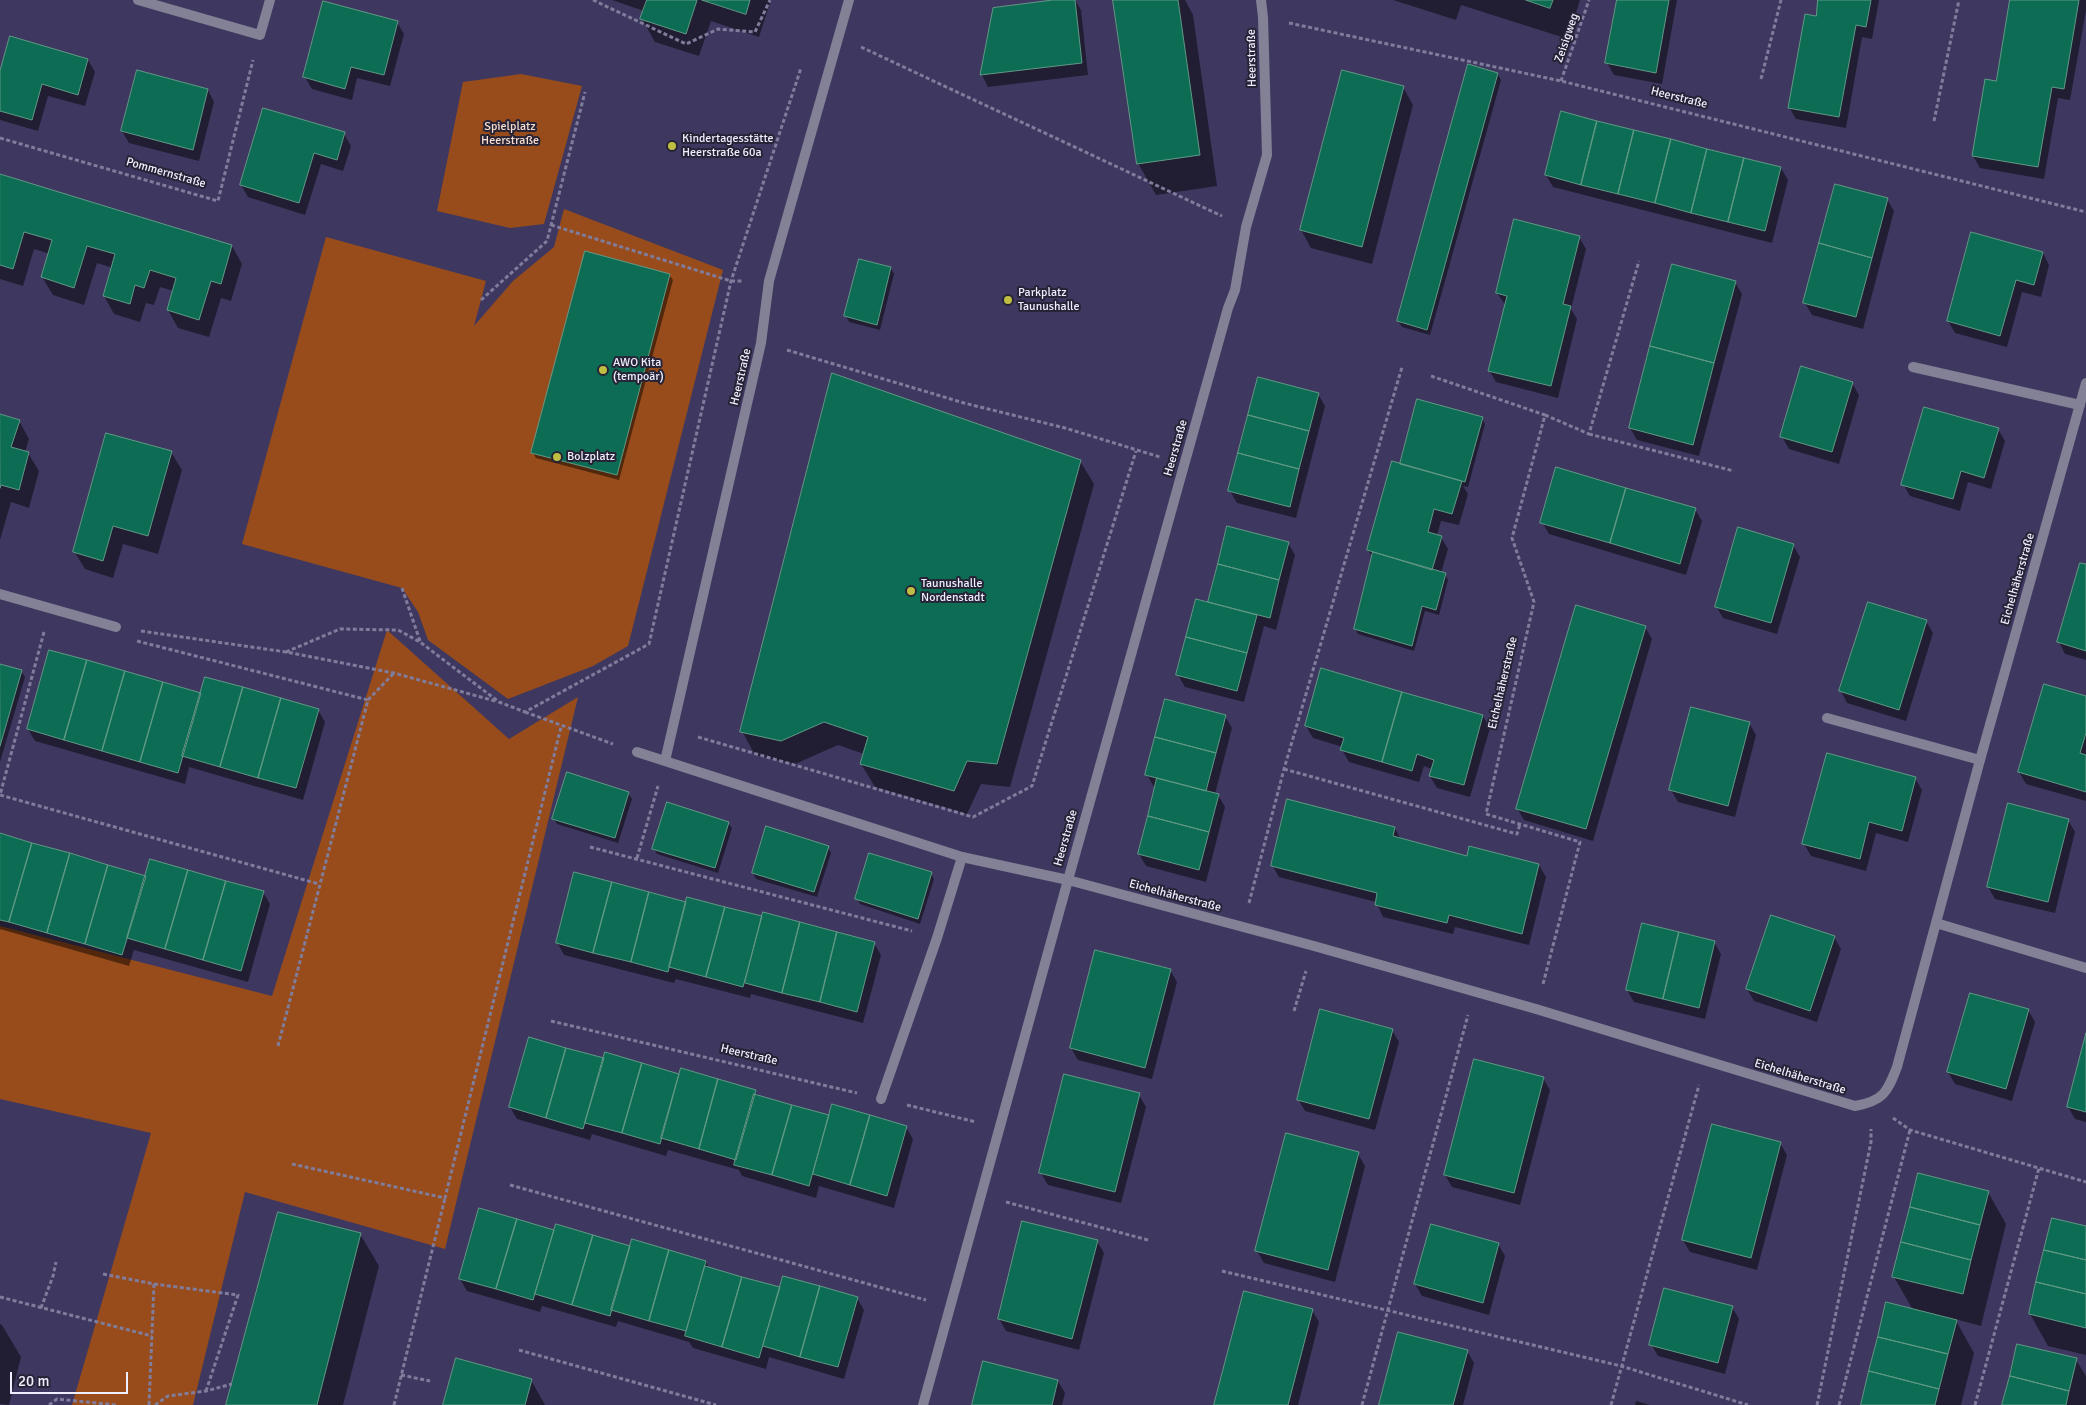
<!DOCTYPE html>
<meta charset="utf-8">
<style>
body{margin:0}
#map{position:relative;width:2086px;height:1405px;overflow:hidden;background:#3e3860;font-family:Signika,sans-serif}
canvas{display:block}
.scale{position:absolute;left:10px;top:1372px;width:118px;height:22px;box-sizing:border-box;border:2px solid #efeefe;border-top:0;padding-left:6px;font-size:15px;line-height:18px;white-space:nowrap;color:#efeefe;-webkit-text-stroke:4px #252335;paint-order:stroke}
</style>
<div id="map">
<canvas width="2086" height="1405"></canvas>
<div class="scale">20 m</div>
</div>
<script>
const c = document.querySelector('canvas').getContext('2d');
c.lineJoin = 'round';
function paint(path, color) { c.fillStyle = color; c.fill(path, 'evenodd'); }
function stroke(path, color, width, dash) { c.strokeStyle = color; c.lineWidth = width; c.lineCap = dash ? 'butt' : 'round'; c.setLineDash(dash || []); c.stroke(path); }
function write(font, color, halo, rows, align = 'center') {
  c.font = font + ' Signika,sans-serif'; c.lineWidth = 4; c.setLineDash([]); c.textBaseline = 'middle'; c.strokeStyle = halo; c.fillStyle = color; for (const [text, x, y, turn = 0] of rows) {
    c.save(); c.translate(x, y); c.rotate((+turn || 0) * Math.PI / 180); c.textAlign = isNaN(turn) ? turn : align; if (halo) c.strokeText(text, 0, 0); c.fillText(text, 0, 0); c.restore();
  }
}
const green = new Path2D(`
 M521 74 582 86 544 224 510 228 437 211 463 82Z
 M564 209 723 270 628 646 593 666 508 699 428 640 418 612 402 588 242 544 326 237 486 281 474 326 513 281 554 247Z
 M387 630 509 739 578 697 445 1249 245 1192 193 1405H72L151 1133 0 1099V926L272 996Z`);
const shadow = new Path2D(`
 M612 0H771L759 37 711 21 699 56 655 42 642 19 644 11Z
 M1062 0H1075L1081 10 1088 75 988 87 982 75 994 9Z
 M1114 0H1185L1193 15 1217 186 1156 195 1138 163Z
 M1393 0H1580L1568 39 1461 5 1456 20Z
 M1618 0H1677L1662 84 1614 75 1607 63Z
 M1820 0H1879L1872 39 1862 37 1846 128 1796 119 1789 107 1817 17Z
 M2011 0H2086V10L2070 100 2058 98 2044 179 1980 168 1973 156 1997 83Z
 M397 22 404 34 390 86 357 78 352 100 312 89 305 77Z
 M88 60 95 72 85 106 48 96 38 131 0 120V75Z
 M1498 74 1501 80 1430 335 1402 327 1398 321Z
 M1403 87 1413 105 1372 264 1311 248 1301 230Z
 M208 90 214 102 199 161 129 143 122 131Z
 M344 134 351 146 343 171 321 164 305 215 248 197 241 185Z
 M1781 168 1788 180 1772 243 1553 187 1546 175Z
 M0 175 232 246 242 264 231 301 221 298 209 337 178 328 168 310 174 291 160 287 154 305 146 303 140 322 114 314 104 296 113 268 97 263 84 305 53 295 42 277 50 254 34 249 23 286 0 279Z
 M1887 199 1894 211 1863 329 1812 315 1805 303Z
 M1579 237 1586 249 1571 309 1577 319 1558 398 1496 382 1489 370 1506 306 1497 293Z
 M2043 253 2049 265 2041 297 2022 292 2007 347 1955 333 1948 321Z
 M891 268 894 274 880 330 849 322 846 316Z
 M669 275 673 280 619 480 536 458 533 453Z
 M1735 282 1742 294 1699 456 1637 440 1630 428Z
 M1852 383 1859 395 1839 464 1789 449 1782 437Z
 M1318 394 1325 406 1296 518 1237 503 1230 491Z
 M0 416 19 421 29 439 25 452 28 453 39 471 29 508 11 502 0 540Z
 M1482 418 1485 424 1468 487 1463 486 1468 494 1459 525 1441 521 1437 535 1441 537 1448 549 1441 573 1445 574 1448 580 1439 615 1425 611 1414 651 1358 634 1355 629 1373 558 1368 550 1401 465Z
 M1998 429 2005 441 1991 489 1968 482 1960 511 1910 496 1903 484Z
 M171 452 182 470 158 554 123 544 113 578 85 569 74 551Z
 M1080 461 1094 484 1010 787 981 784 967 814 875 787 861 764 864 754 838 745 795 764 755 755 742 731Z
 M1695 509 1702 521 1686 575 1549 534 1542 522Z
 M1228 528 1288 543 1295 555 1276 630 1264 626 1244 702 1185 687 1178 675 1209 604Z
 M1793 545 1800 557 1777 634 1723 618 1716 606Z
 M2086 566V660L2065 654 2059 642Z
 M1926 621 1933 633 1906 721 1847 703 1841 691Z
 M1645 627 1652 639 1593 841 1524 820 1517 808Z
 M0 665 21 671 25 677 0 762Z
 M202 695 318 710 325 722 303 800 189 767 185 784 35 741 28 729Z
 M2086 697V801L2026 784 2019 772Z
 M1225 716 1232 728 1215 794 1218 795 1225 807 1206 882 1146 866 1139 854 1156 788 1154 787 1147 775Z
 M1483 716 1490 728 1470 797 1437 788 1430 776 1432 769 1424 766 1419 782 1349 762 1342 750 1343 747 1313 738 1306 726Z
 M1749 723 1756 735 1735 817 1678 802 1671 790Z
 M1915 778 1922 790 1908 842 1876 833 1866 871 1811 856 1804 844Z
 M628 793 632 799 618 843 557 824 554 819Z
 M2068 820 2075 832 2055 913 1995 899 1988 887Z
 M728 823 732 828 718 873 657 854 654 849Z
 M1395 828 1401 840 1468 857 1539 865 1546 877 1529 945 1455 927 1453 934 1383 917 1376 902 1279 877 1272 865Z
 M0 835 147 877 263 892 270 904 248 982 134 950 129 966 0 929Z
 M828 847 831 853 817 897 756 879 753 873Z
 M931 873 934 879 920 924 860 904 857 899Z
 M688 899 763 918 874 943 881 955 863 1023 751 994 750 998 676 979 674 983 564 955 557 942 687 903Z
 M1834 937 1841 949 1817 1022 1754 1001 1747 989Z
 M1714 942 1721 954 1705 1019 1634 1002 1627 990Z
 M1170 970 1177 982 1152 1079 1078 1060 1071 1048Z
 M2028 1010 2035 1022 2012 1101 1955 1084 1948 1072Z
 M1392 1030 1399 1042 1375 1130 1305 1111 1298 1099Z
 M2086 1038V1122L2075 1119 2068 1107Z
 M606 1054 680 1075 755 1091 758 1096 830 1117 906 1127 913 1139 894 1208 819 1186 816 1198 742 1176 739 1170 668 1150 666 1156 592 1134 590 1140 517 1119 510 1107 605 1060Z
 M1474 1060 1543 1078 1550 1090 1520 1205 1452 1187 1445 1175Z
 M1139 1095 1146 1107 1121 1203 1048 1185 1041 1173Z
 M1780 1143 1787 1155 1757 1270 1690 1252 1683 1240Z
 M1358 1154 1365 1166 1335 1282 1264 1263 1257 1251Z
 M1988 1192 2006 1224 1981 1326 1955 1319 1974 1353 1961 1405H1862L1913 1310 1894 1277Z
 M480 1210 555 1231 706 1262 709 1268 780 1289 857 1298 864 1310 844 1379 769 1357 766 1369 693 1348 689 1342 618 1321 616 1327 542 1306 540 1312 467 1291 460 1279Z
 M1023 1223 1097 1241 1104 1253 1079 1350 1006 1331 999 1319Z
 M2086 1227V1355L2048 1346 2030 1314Z
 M360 1234 379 1266 343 1405H228Z
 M1498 1244 1505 1256 1489 1315 1422 1296 1415 1284Z
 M1732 1307 1739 1319 1725 1374 1658 1356 1651 1344Z
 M1312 1310 1319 1322 1298 1405H1216Z
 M0 1324 2 1325 21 1357 9 1405 0 1404Z
 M1467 1351 1474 1363 1463 1405H1380Z
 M2076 1360 2086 1376V1405H2003Z
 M531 1380 545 1405H444Z
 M1058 1381 1065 1393 1062 1405H973Z
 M1636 1401 1650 1405H1635Z`);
const building = new Path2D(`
 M647 0H697L686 34 640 19Z
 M702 0H750L746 14Z
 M1053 0H1075L1082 63 980 75 993 8Z
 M1113 0H1178L1200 155 1137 164Z
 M1526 0H1553L1550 8Z
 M1617 0H1669L1656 73 1605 63Z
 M1818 0H1871L1866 27 1856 25 1839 117 1788 108 1805 14 1816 16Z
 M2010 0H2079L2064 89 2052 87 2038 167 1972 156 1985 79 1996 81Z
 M323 1 398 21 384 75 351 67 345 89 303 77Z
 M10 36 88 59 78 95 42 84 32 120 0 111V71Z
 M1468 64 1498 73 1427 330 1397 321Z
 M137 70 208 89 193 150 121 131Z
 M1342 70 1404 86 1362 247 1300 230Z
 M263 108 345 132 337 160 314 153 299 203 240 185Z
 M1561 111 1597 121 1581 185 1545 175Z
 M1597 121 1634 130 1618 194 1581 185Z
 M1634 130 1671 139 1655 203 1618 194Z
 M1671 139 1707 149 1691 213 1655 203Z
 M1707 149 1744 158 1728 222 1691 213Z
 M1744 158 1781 167 1765 231 1728 222Z
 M0 174 232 245 221 284 211 281 199 320 167 310 176 278 150 270 144 288 135 285 130 304 103 296 115 254 87 246 74 288 41 277 52 240 24 232 13 269 0 265Z
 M1835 184 1888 198 1872 258 1819 243Z
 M1514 219 1580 236 1563 304 1571 306 1551 386 1488 371 1507 296 1496 293Z
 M1971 232 2043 252 2034 285 2016 280 2000 336 1947 321Z
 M1819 243 1872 258 1856 317 1803 303Z
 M585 251 670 274 617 475 531 453Z
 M859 259 891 267 877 325 844 316Z
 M1672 264 1736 281 1714 363 1650 346Z
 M1650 346 1714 363 1693 445 1629 428Z
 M1801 366 1853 382 1832 452 1780 437Z
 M832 373 1081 460 997 764 967 761 954 791 860 764 868 737 824 722 781 741 740 732Z
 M1258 377 1319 393 1309 431 1248 415Z
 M1417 399 1483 417 1465 482 1400 464Z
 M1924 407 1999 428 1984 478 1961 471 1953 499 1901 485Z
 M0 414 20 420 11 447 29 452 19 490 1 485 0 488Z
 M1248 415 1309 431 1299 469 1238 453Z
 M106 433 172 451 148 536 113 526 103 561 73 552Z
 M1238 453 1299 469 1290 507 1228 491Z
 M1392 461 1462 481 1452 514 1434 509 1428 532 1442 536 1432 570 1367 550Z
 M1556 467 1626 488 1610 543 1540 523Z
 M1626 488 1696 508 1680 564 1610 543Z
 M1227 526 1289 542 1279 580 1218 564Z
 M1738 527 1794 544 1771 623 1715 607Z
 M1373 552 1446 573 1436 610 1422 606 1412 646 1354 629Z
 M2080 563 2086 564V651L2057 642Z
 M1218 564 1279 580 1270 618 1208 602Z
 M1196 599 1257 615 1247 653 1186 637Z
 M1868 602 1927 620 1899 710 1839 691Z
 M1576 605 1646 626 1586 829 1516 809Z
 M1186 637 1247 653 1237 691 1176 675Z
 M49 650 87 660 64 740 27 729Z
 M87 660 125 671 102 751 64 740Z
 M0 664 22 670 0 746Z
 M1321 668 1402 692 1382 762 1340 750 1344 738 1305 726Z
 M125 671 163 682 140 762 102 751Z
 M205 677 243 687 220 767 182 756Z
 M163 682 201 693 178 773 140 762Z
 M2044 684 2086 696V733L2080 753 2086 755V792L2018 772Z
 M243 687 281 698 258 778 220 767Z
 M1402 692 1483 715 1464 785 1429 776 1434 760 1417 754 1412 771 1382 762Z
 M281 698 319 709 296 788 258 778Z
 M1165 699 1226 715 1216 753 1155 737Z
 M1691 707 1750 722 1728 806 1669 790Z
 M1155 737 1216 753 1206 791 1145 775Z
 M1827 753 1916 777 1902 831 1869 822 1860 859 1802 844Z
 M567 772 629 792 615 838 552 819Z
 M1157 778 1219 794 1209 832 1148 816Z
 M1287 799 1395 827 1393 836 1467 856 1469 846 1539 864 1522 934 1449 915 1447 923 1375 905 1377 893 1271 866Z
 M667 802 729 822 715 868 652 849Z
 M2008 803 2069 819 2048 902 1987 887Z
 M1148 816 1209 832 1199 870 1138 854Z
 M766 826 829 846 814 892 752 873Z
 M0 833 32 843 9 922 0 920Z
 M32 843 70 853 47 933 9 922Z
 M70 853 108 865 85 944 47 933Z
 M869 853 932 872 918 919 855 899Z
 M150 859 188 870 165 949 127 938Z
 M108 865 146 876 122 955 85 944Z
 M188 870 226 881 203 960 165 949Z
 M574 872 612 882 593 953 556 943Z
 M226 881 264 891 241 971 203 960Z
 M612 882 649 892 631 962 593 953Z
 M649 892 686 902 668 972 631 962Z
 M687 897 725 907 706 977 669 967Z
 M725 907 762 916 743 987 706 977Z
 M763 912 800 922 782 993 745 983Z
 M1771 915 1835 936 1810 1011 1746 989Z
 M800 922 837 932 820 1002 782 993Z
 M1642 923 1679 932 1663 999 1626 990Z
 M837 932 875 942 857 1012 820 1002Z
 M1679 932 1715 941 1699 1008 1663 999Z
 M1095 950 1171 969 1145 1068 1070 1048Z
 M1970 993 2029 1009 2006 1089 1947 1072Z
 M1320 1009 1393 1029 1369 1119 1297 1100Z
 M2086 1033V1112L2067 1107Z
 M529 1037 566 1048 546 1118 509 1107Z
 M566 1048 604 1058 583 1129 546 1118Z
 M605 1052 642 1063 622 1133 585 1123Z
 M1474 1059 1544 1077 1514 1193 1444 1175Z
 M642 1063 679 1074 660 1144 622 1133Z
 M681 1068 718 1079 699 1149 661 1138Z
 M1064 1074 1140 1093 1115 1192 1039 1173Z
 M718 1079 756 1090 736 1160 699 1149Z
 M754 1094 792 1105 772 1175 734 1165Z
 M832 1104 870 1115 850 1185 813 1174Z
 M792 1105 829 1115 809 1186 772 1175Z
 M870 1115 907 1126 887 1196 850 1185Z
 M1712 1124 1781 1142 1751 1258 1682 1240Z
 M1286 1133 1359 1152 1328 1270 1255 1251Z
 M1918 1173 1989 1191 1980 1225 1910 1207Z
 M1910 1207 1980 1225 1971 1260 1901 1242Z
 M479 1208 517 1219 496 1289 459 1279Z
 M278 1212 361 1233 317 1405H226Z
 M2052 1218 2086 1226V1260L2044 1250Z
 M517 1219 554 1230 533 1300 496 1289Z
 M1022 1221 1098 1240 1072 1339 998 1319Z
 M556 1224 593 1235 572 1305 535 1294Z
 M1431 1224 1499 1243 1483 1303 1414 1284Z
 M593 1235 630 1246 610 1316 572 1305Z
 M632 1239 669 1250 649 1321 611 1310Z
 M1901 1242 1971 1260 1963 1294 1892 1277Z
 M669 1250 706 1261 686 1331 649 1321Z
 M2044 1250 2086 1260V1294L2036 1282Z
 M705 1266 742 1277 722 1347 685 1336Z
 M783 1276 820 1286 800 1357 763 1346Z
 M742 1277 780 1287 759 1358 722 1347Z
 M2036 1282 2086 1294V1328L2029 1314Z
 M820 1286 858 1297 838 1367 800 1357Z
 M1664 1288 1733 1306 1718 1363 1649 1345Z
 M1244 1291 1313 1309 1288 1405H1214Z
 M1886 1302 1957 1320 1948 1354 1878 1337Z
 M1398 1332 1468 1350 1453 1405H1379Z
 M1878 1337 1948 1354 1939 1389 1869 1371Z
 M2017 1344 2077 1358 2069 1391 2010 1376Z
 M456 1358 532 1379 525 1405H443Z
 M983 1361 1058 1380 1052 1405H972Z
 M1869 1371 1939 1389 1935 1405H1861Z
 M2010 1376 2069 1391 2066 1405H2002Z`);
const path = new Path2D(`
 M593 0 686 44 718 29 755 32 770 0
 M1289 23 1561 81 2086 212
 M861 47 1222 216
 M1761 79 1781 0
 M1561 81 1589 0
 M1934 121 1959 0
 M0 138 218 201 253 60
 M551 225 731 281H744
 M481 300 547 241 585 92
 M787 350 964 403 1065 428 1160 457
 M1431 376 1545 415 1512 538 1534 602 1486 814 1580 842 1543 984
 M1545 415 1589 434 1639 261
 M1589 434 1734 471
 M402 588 420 641
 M141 631 286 652 394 673 495 701
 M44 632 0 795 319 884
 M137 641 368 700
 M286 652 340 629 398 630 420 642 499 702 525 712 649 644 731 281 801 68
 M525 712 613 744
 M698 737 973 817 1032 786 1136 451
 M1284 769 1517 834 1520 824
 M590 847 912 931
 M637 858 658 786
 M1249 903 1284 769 1402 367
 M1294 1011 1306 971
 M551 1021 857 1093
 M278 1046 368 700 394 673
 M907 1105 976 1122
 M1893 1118 1910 1130 2086 1182
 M292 1164 445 1198 561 727
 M510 1185 926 1300
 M1006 1202 1148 1240
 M1222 1271 1621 1366 1748 1405
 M103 1274 154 1284 149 1405
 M154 1284 238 1295 206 1391
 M0 1297 152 1336
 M41 1308 53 1276 56 1262
 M519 1350 716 1405
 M401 1375 430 1381
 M49 1405 57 1399 117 1405
 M155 1405 168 1396 206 1391 232 1384
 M394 1405 445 1198
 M1362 1405 1468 1015
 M1611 1405 1699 1085
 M1817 1405 1871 1142V1129
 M1839 1405 1910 1130
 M1975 1405 2039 1168`);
const lane = new Path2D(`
 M1913 367 2080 405
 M1827 718 1980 760
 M881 1099 937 938 962 857`);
const street = new Path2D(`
 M138 0 260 35 270 0
 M0 594 116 627
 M637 752 962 857 1068 880 1314 946 1536 1009 1855 1106C1883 1101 1887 1093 1897 1067L1980 760 2086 383
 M665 761 761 343 769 281 849 0
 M1936 923 2086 968
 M923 1405 1068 880 1228 308 1235 290 1246 227 1267 155 1263 17 1261 0`);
const markers = [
 [672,146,5,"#bebe42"],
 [1008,300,5,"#bebe42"],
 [603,370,5,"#bebe42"],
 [557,457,5,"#bebe42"],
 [911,591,5,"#bebe42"]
];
const streetNames = [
 ["Zeisigweg",1567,38,-71],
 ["Heerstraße",1252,58,-91],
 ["Heerstraße",1679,98,14],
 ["Pommernstraße",166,173,16],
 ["Heerstraße",741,377,-77],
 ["Heerstraße",1176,448,-74],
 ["Eichelhäherstraße",2018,579,-74],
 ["Eichelhäherstraße",1503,683,-77],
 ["Heerstraße",1066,838,-74],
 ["Eichelhäherstraße",1175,896,15],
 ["Heerstraße",749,1055,13],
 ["Eichelhäherstraße",1800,1077,17]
];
const parkNames = [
 ["Spielplatz",510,127],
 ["Heerstraße",510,141]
];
const poiNames = [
 ["Kindertagesstätte",682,139],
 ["Heerstraße 60a",682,153],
 ["Parkplatz",1018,293],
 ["Taunushalle",1018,307],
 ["AWO Kita",613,363],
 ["(tempoär)",613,377],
 ["Bolzplatz",567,457],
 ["Taunushalle",921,584],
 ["Nordenstadt",921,598]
];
paint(green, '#984c1b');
paint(shadow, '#0007');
paint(building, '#0d6d54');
stroke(building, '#609984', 1);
stroke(path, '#807c9b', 3, [4, 2.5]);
stroke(lane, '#828195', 10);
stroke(street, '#828195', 10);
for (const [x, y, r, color] of markers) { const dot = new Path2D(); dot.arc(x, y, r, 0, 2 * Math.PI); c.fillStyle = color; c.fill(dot); stroke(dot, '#252335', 2); }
write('12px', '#efeefe', '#252335', streetNames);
write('12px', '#f8dcce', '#252335', parkNames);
write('12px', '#efeefe', '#252335', poiNames, 'left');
</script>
